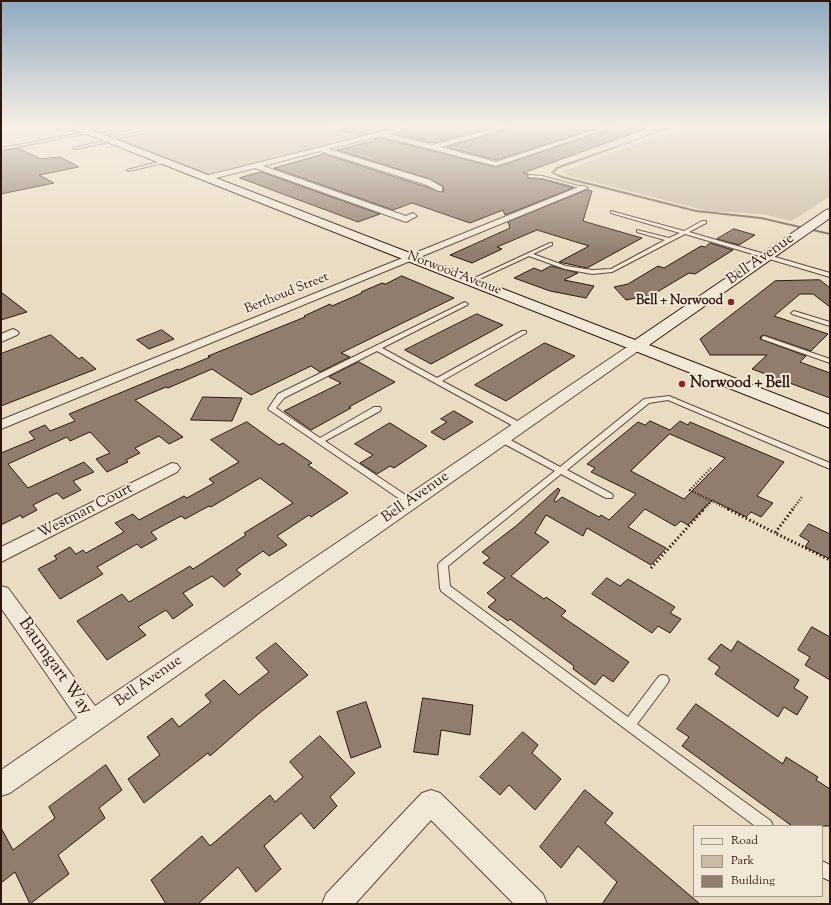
<!DOCTYPE html>
<style>
body{margin:0}
#map{position:relative;width:831px;height:905px;overflow:hidden;background:#eadcc3;font-family:"Sorts Mill Goudy",serif}
canvas{display:block}
.frame{position:absolute;inset:0;border:2px solid #2e170f;pointer-events:none}
.legend{position:absolute;left:693px;top:825px;width:130px;height:72px;box-sizing:border-box;background:#f1e8d8;border:1px solid #a39488;margin:0;padding:5px 7px;list-style:none;font-size:12px;color:#2e170f}
.legend li{display:flex;align-items:center;gap:8px;height:20px}
.legend b{width:20px;border:1px solid #a39488}
</style>
<div id="map">
<canvas width="831" height="905"></canvas>
<div class="frame"></div>
<ul class="legend">
<li><b style="height:5px;background:#f1e8d8"></b>Road</li>
<li><b style="height:11px;background:#cabba4"></b>Park</li>
<li><b style="height:11px;background:#907d6d"></b>Building</li>
</ul>
</div>
<script>
const c = document.querySelector('canvas').getContext('2d');
c.lineJoin = 'round';
function paint(path, color) { c.fillStyle = color; c.fill(path, 'evenodd'); }
function stroke(path, color, width, dash) { c.strokeStyle = color; c.lineWidth = width; c.lineCap = dash ? 'butt' : 'round'; c.setLineDash(dash || []); c.stroke(path); }
function write(font, color, halo, rows, align = 'center') {
  c.font = font + ' "Sorts Mill Goudy",serif'; c.lineWidth = 4; c.setLineDash([]); c.textBaseline = 'middle'; c.strokeStyle = halo; c.fillStyle = color; for (const [text, x, y, turn = 0] of rows) {
    c.save(); c.translate(x, y); c.rotate((+turn || 0) * Math.PI / 180); c.textAlign = isNaN(turn) ? turn : align; if (halo) c.strokeText(text, 0, 0); c.fillText(text, 0, 0); c.restore();
  }
}
const green = new Path2D(`
 M77 127H333V128L365 136 205 176Z
 M685 127H830V196L792 221 761 214 707 211 566 175 563 171Z`);
const stream = new Path2D(`
 M671 127H673L558 169 554 173 563 176 696 210 761 217 830 233V235L761 219 696 212 561 178 551 173 556 167Z`);
const building = new Path2D(`
 M344 127H396L361 136 343 131Z
 M411 127H495L433 143 394 134Z
 M510 127H600L496 160 446 147 508 129Z
 M613 127H645V129L523 173 528 174 527 176 528 178 542 179 573 188 505 215 503 210 470 223 412 203 393 210 274 168 324 154 442 192 444 191 443 186 430 179 337 150 377 140 374 139 381 138 496 167 612 128Z
 M18 148 41 159 60 157 79 167 39 175 54 183 1 194V151Z
 M261 172 380 214 358 222 240 178Z
 M587 190 592 191 583 221 642 238 587 268 559 262 589 246 537 230 497 247 502 249 472 263 450 255 510 228 508 222Z
 M734 229 755 235 739 245 717 239Z
 M710 243 733 250 695 274 689 273 652 295 626 300 614 287 628 284 658 266 664 268 701 246 705 247Z
 M551 266 578 273 564 280 594 286 586 298 550 291 514 278 534 268 541 271Z
 M402 276 454 298 341 353 350 357 320 372 311 366 251 395 212 369 168 388 166 387 135 400 183 437 169 444 159 436 135 448 140 453 126 460 128 462 107 472 96 459 110 453 90 432 70 441 67 437 8 464 28 488 84 462 94 472 73 481 81 490 63 499 57 493 33 505 37 510 22 518 21 515 1 525V453L35 439 29 432 45 425 50 431 75 421 69 414 178 369 179 370 210 357 208 356 305 317 304 316 330 304 332 306 362 293 361 292 382 283 385 284Z
 M820 280 830 288V307L813 294H800L774 316 828 334 811 351 764 335 761 336 760 339 806 356 800 362 830 373V398L752 369 767 355H710L700 339 775 281Z
 M1 292 27 312 1 320Z
 M477 314 503 325 431 364 405 350Z
 M162 330 174 339 149 349 137 340Z
 M51 335 79 359 82 357 96 369 1 406V354Z
 M545 343 575 356 506 401 475 385Z
 M359 362 395 382 349 407 351 408 311 430 284 411 341 383 329 377Z
 M203 397 242 398 232 421 191 420Z
 M454 411 473 422 444 440 431 432 447 422 441 419Z
 M650 421 670 430 680 421 688 425 690 422 784 462 757 496 773 503 761 517 751 512 746 517 712 500 688 525 681 521 675 526 645 509 628 527 666 548 651 565 587 528 583 536 546 515 535 533 549 542 511 576 544 599 546 597 566 611 561 616 629 662 613 682 603 675 595 685 573 669 574 666 510 619 508 621 488 607 496 600 487 593 505 578 483 563 490 558 482 552 516 526 558 488 560 490 554 501 556 502 562 497 599 517 601 515 609 520 636 494 591 472 595 468 587 464 638 422 645 425ZM670 434 725 458 684 499 631 471Z
 M247 422 279 445 283 443 312 463 308 465 348 493 311 517 309 515 277 536 287 545 269 556 263 551 236 570 241 574 224 587 212 576 183 593 193 605 173 619 166 610 138 627 146 635 107 660 77 621 122 594 129 602 190 566 193 569 246 535 244 533 293 503 260 478 211 507 209 506 185 519 181 516 151 532 157 539 141 548 137 544 97 567 103 574 60 599 38 569 57 559 54 556 70 547 76 554 83 550 86 553 124 532 115 523 133 514 139 520 184 496 187 498 214 483 209 479 239 462 211 440Z
 M390 423 427 446 394 468 390 466 377 474 360 463 373 455 355 444Z
 M809 524 830 534V559L805 547 809 541 800 536Z
 M607 578 620 586 628 579 675 607 670 613 681 619 670 633 658 626 652 633 592 594Z
 M812 627 830 637V680L805 665 810 657 798 650Z
 M738 641 799 680 794 688 808 697 797 715 784 707 778 717 715 674 720 667 708 659 721 644 731 651Z
 M276 643 308 675 257 715 210 756 208 753 144 803 128 779 160 755 147 737 172 718 179 727 211 702 205 695 224 680 239 695 269 672 256 658Z
 M423 698 473 705 470 735 441 730 438 755 414 752Z
 M366 702 381 747 351 758 337 712Z
 M696 704 783 764 786 757 818 777 816 780 830 789V826H792L682 746 689 737 677 729Z
 M523 732 538 745 532 753 561 779 535 810 509 785 500 795 480 777Z
 M320 736 355 773 330 797 337 806 314 829 301 813 264 846 281 869 256 892 238 867 198 904H166L151 880 202 836 210 846 270 795 275 802 303 777 290 762Z
 M106 765 122 790 99 808 105 818 58 855 69 874 30 904 15 872 1 883V828L13 850 55 818 49 807Z
 M585 790 613 813 605 823 700 904H602L617 882 578 846 561 868 540 847Z`);
const pathFar1 = new Path2D(`
 M711 468 690 490 730 510
 M703 510 712 501
 M792 510 802 497`);
const path = new Path2D(`
 M728 509 775 533
 M793 509 775 533 830 560
 M651 568 704 509`);
const lane = new Path2D(`
 M129 127H134L99 136 97 135Z
 M163 127 169 128 113 139V141L75 149 73 148 109 140 110 138 163 128Z
 M91 131 90 133 1 150V148Z
 M166 160 167 162 129 171 127 170Z
 M529 175 542 176 586 188 584 189 542 178 528 177Z
 M611 211 684 231 702 221H706V223L689 232 830 273V277L685 234 612 272 592 274 565 269 529 256 473 282 468 281 550 243H552V245L533 254 566 266 592 270 611 269 665 240 637 232V230L669 238 680 233 611 213Z
 M465 302 468 304 467 305 382 348 437 378 522 331H526V333L442 381 523 424 524 426 523 428H517L377 351 284 398 276 408 320 438 374 407H380L381 409 380 411 325 441 413 500 414 502 413 504H407L268 409 278 394Z
 M794 311 830 322V326L792 314 791 313Z
 M764 336 830 359V363L762 339V337Z
 M669 396 830 463V469L668 400 649 403 567 470 612 494 613 496 612 498H606L561 474 448 566 450 586 628 717 659 676 663 675 667 676 669 680 667 684 637 724 771 821 773 826H755L441 591 440 588 438 565 440 562 555 471 499 441 498 439 499 437H505L560 467 644 399Z
 M822 861 830 865V881L822 877Z`);
const street = new Path2D(`
 M401 127H410L388 134 433 145 500 127H509L508 128 440 147 496 162 604 127H612L496 166 381 136 328 149 430 180 442 187V191H439L424 184 320 151 263 166 406 216 413 213 417 216 406 222 255 168 208 180 204 178 205 176Z
 M581 186H584L588 188 1 429V420Z
 M13 329 17 331 19 333 17 335 1 342V334Z
 M637 342 641 343 643 346 641 349 10 793 1 796V770L77 718 1 608V586L8 588 95 706 633 343Z
 M172 463 177 464 180 468 177 472 1 562V547Z
 M431 790 440 793 543 894 547 904H514L431 820 355 904H322L326 894 422 793Z`);
const secondary = new Path2D(`
 M73 127H84L635 340 826 210 830 209V218L649 345 830 415V428L74 129Z`);
const markers = [
 [731,302,4,"#8f2418"],
 [682,384,4,"#8f2418"]
];
const farStreetnames = [
 ["Norwood Avenue",454,274,21],
 ["Berthoud Street",287,294,-22]
];
const farPoinames = [
 ["Bell + Norwood",723,302]
];
const streetNames = [
 ["Bell Avenue",761,260,-35],
 ["Bell Avenue",416,498,-35],
 ["Westman Court",86,512,-27],
 ["Bell Avenue",149,682,-35]
];
const poiNames = [
 ["Norwood + Bell",690,384]
];
const nearStreetnames = [
 ["Baumgart Way",54,667,55]
];
paint(green, '#cabba4');
paint(stream, '#786556');
paint(building, '#907d6d');
stroke(building, '#2e170f', 1);
stroke(lane, '#5d483c', 2);
stroke(street, '#5d483c', 2);
stroke(secondary, '#2e170f', 2);
stroke(pathFar1, '#2e170f', 2.5, [1, 2]);
stroke(path, '#2e170f', 3, [1.5, 2.5]);
paint(lane, '#f1e8d8');
paint(street, '#f1e8d8');
paint(secondary, '#f1e8d8');
const sky = c.createLinearGradient(0, 0, 0, 253);
sky.addColorStop(0, '#8fa9c1');
sky.addColorStop(0.5, '#f6efe4');
sky.addColorStop(1, '#f6efe400');
c.fillStyle = sky;
c.fillRect(0, 0, 831, 253);
for (const [x, y, r, color] of markers) { const dot = new Path2D(); dot.arc(x, y, r, 0, 2 * Math.PI); c.fillStyle = color; c.fill(dot); stroke(dot, '#f1e8d8', 1.5); }
write('13px', '#2e170f', '#f1e8d8', farStreetnames);
write('bold 13px', '#2e170f', '#f1e8d8', farPoinames, 'right');
write('15px', '#2e170f', '#f1e8d8', streetNames);
write('bold 15px', '#2e170f', '#f1e8d8', poiNames, 'left');
write('18px', '#2e170f', '#f1e8d8', nearStreetnames);
</script>
